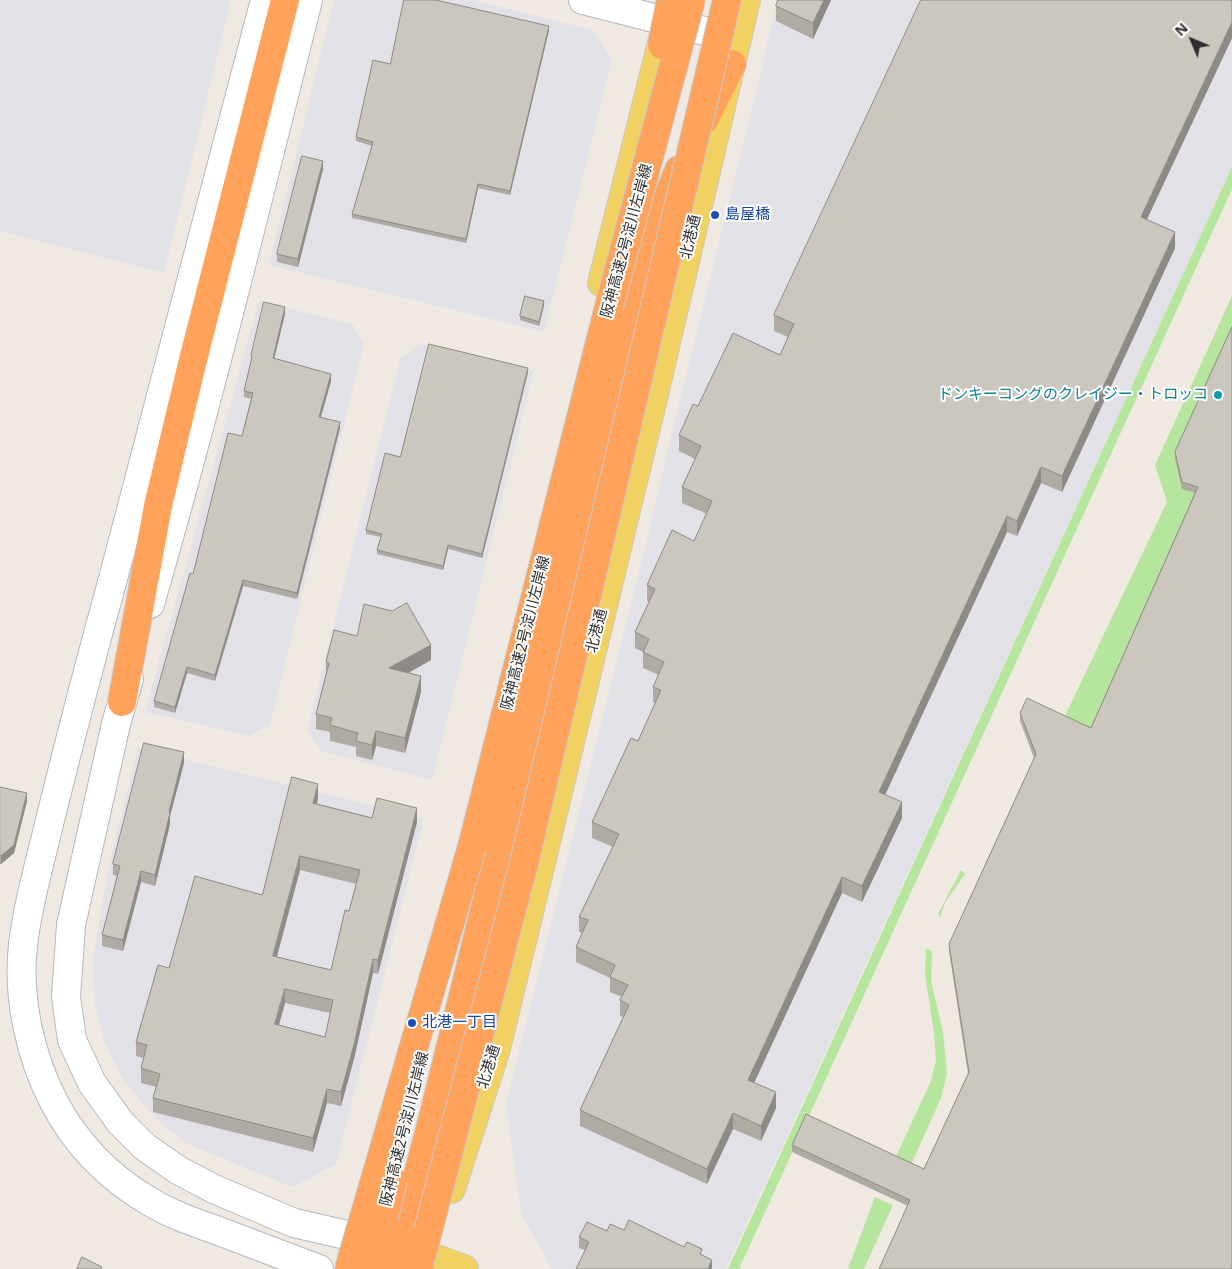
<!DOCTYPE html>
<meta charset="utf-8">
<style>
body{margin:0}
#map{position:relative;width:1232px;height:1269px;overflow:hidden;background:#efe9e1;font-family:"Noto Sans",sans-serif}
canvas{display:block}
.north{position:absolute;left:1167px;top:15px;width:50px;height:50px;-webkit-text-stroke:4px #fff;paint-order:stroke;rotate:315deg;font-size:14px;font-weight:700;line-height:20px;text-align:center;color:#2e2e2e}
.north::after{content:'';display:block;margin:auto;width:18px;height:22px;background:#2e2e2e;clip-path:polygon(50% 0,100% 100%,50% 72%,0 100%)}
</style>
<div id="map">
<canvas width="1232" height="1269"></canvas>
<div class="north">N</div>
</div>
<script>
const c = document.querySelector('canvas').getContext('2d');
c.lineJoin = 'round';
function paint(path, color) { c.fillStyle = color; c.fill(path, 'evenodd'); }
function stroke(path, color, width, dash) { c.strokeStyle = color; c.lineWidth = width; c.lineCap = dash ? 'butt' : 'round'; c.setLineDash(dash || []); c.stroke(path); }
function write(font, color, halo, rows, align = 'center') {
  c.font = font + ' "Noto Sans","Noto Sans JP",sans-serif'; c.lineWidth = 4; c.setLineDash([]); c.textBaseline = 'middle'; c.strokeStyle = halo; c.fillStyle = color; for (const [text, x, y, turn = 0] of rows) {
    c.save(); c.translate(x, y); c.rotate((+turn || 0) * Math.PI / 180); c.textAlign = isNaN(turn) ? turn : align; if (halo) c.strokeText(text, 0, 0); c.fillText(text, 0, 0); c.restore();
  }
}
const industrial = new Path2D(`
 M0 0H231L164 273 0 231Z
 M334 0H472L593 30 612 59 544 332 269 265Z
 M777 0H1232V167L726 1269H552L521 1213 506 1105 649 531 676 415 760 77Z
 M259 301 352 324 364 344 270 725 249 736 145 712Z
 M420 344 534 370 432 780 321 751 307 731 401 358Z
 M138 748 424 818 336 1164 292 1187 187 1144 155 1118 123 1080 104 1042 95 1003 93 958 110 861Z`);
const green = new Path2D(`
 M1232 167V189L739 1269H728Z
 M1232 296V792L1064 718 1167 502 1155 465Z
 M961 870 965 874 945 903 940 917 938 914Z
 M926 948 932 952 931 980 943 1032 947 1074 941 1098 910 1167 894 1161 931 1081 936 1060 934 1033 925 974Z
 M875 1197 893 1205 864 1269H848Z`);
const tertiary = new Path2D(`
 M265 0C215 192 166 384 114 575 92 655 71 735 51 816 41 859 28 902 23 945 17 997 30 1056 54 1102 75 1143 109 1178 149 1201 170 1214 193 1222 216 1230 250 1243 285 1256 319 1269
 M583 0 736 39
 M150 604C208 404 257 202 308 0
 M129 679 116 724 71 925 66 997 72 1040 92 1083 120 1122 145 1147 178 1170 214 1189 294 1223 373 1241`);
const primary = new Path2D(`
 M602 283 667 22
 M451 1189 496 1049 652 403 746 0
 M399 1248 431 1257 464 1269`);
const motorway = new Path2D(`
 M704 120 732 64
 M122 702 158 506 192 364 285 0
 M472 847 609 307
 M402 1235 434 1114 634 305 655 228 679 170`);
const motorwayBridge = new Path2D(`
 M662 45 671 0
 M609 307 691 0
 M349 1269 472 847
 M371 1269 393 1181
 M394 1269 402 1235
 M418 1269 524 863 727 0`);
const wall = new Path2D(`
 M831 0 813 39 776 21V6Z
 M1232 0V38L1147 219 1175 248 1062 492 1041 483 1017 536 1007 532 885 795 902 818 862 902 842 893 754 1083 776 1108 761 1141 733 1129 707 1184 580 1126V1110L623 1017 620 1016V1000L622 997 610 992V978L576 962V947L582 933 579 932V917L613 847 592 838V822L638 741 655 703 653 702V687L659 675 643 668V652L635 648V632L649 602 647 601V585L694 541 707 514 682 503V487L695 459 679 451V435L698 406 780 355 788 337 774 331V315Z
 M549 30 510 195 478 188 466 243 352 218V214L372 146 356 141V137L390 64Z
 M323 169 298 267 277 262V254Z
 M544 305 539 326 520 320V316Z
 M285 314 274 358 331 381 321 417 340 428 297 599 243 586 215 681 187 673 175 713 154 707V701L193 574 242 436 251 399 244 397V391L251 363V356Z
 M1232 327V1269L908 1206 792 1152V1145L924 1169 968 1074 949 951V944L1034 758 1020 721V713L1091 728 1195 493 1182 489 1175 459V452Z
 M528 372 482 558 448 549 443 570 377 554V550L381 537 366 534V530L400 457Z
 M431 660 407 673 421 692 405 753 376 746 372 760 356 756V747L330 741V732L316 729V714L326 674V662Z
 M184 763 170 816V824L155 886 141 882 123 951 102 946V935L117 876 113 875V864Z
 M0 787 27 801 14 853 1 864H0Z
 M318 798 317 804 372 818 417 822 378 974 373 973 354 1059 341 1106 327 1103 313 1152 153 1112V1098L156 1087 141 1083V1068L144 1058 136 1056V1042L169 968 262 895ZM300 870 356 884 349 911 331 970 277 957ZM285 1003 330 1013 325 1037 279 1025Z
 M624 1230 702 1255 712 1269 585 1250 579 1248V1237L607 1231Z`);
const shadedWall = new Path2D(`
 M824 0H831L813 39V23Z
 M1232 22V38L1141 232V217Z
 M549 26V30L510 195V191Z
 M323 161V169L298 267V259Z
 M478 184V188L466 243V239Z
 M1175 232V248L1062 492V476Z
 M544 301V305L539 326V322Z
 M285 307V314L273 364V358Z
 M528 368V372L482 558V554Z
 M331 374V381L319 423V417Z
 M340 422V428L297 599V593Z
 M1041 467V483L1017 536V521Z
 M1007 516V532L879 808V792Z
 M448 545V549L443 570V566Z
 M243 580V586L215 681V675Z
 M431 645V660L389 684V668Z
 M187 667V673L175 713V707Z
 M421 676V692L405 753V738Z
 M376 731V746L372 760V745Z
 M184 752V763L170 816V824L155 886V875L169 812Z
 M318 784V798L313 817V803Z
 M27 793V801L14 853 1 864V856Z
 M902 802V818L862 902V886Z
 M417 808V822L378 974V960Z
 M300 856V870L273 970V956Z
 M141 871V882L123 951V940Z
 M842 877V893L748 1096V1080Z
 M373 959V973L354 1059 341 1106V1092Z
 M285 989V1003L275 1038V1024Z
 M327 1089V1103L313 1152V1138Z
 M776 1092V1108L761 1141V1126Z
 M733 1113V1129L707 1184V1169Z
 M712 1260V1269H708Z`);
const building = new Path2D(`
 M404 0H436L549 26 510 191 478 184 466 239 352 214 373 142 356 137 373 60 390 64Z
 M778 0H824L813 23 776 6Z
 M921 0H1232V22L1141 217 1175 232 1062 476 1041 467 1017 521 1007 516 879 792 902 802 862 886 842 877 748 1080 776 1092 761 1126 733 1113 707 1169 580 1110 629 1005 620 1000 628 985 610 977 615 965 576 947 588 920 579 917 619 834 592 822 631 738 638 741 661 690 653 687 664 662 643 652 649 639 635 632 655 589 647 585 672 530 694 541 712 501 682 487 701 446 679 435 693 404 698 406 733 333 780 355 794 324 774 315Z
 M302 156 323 161 298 259 277 254Z
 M525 296 544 301 539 322 520 316Z
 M264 302 285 307 273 358 331 374 319 417 340 422 297 593 243 580 215 675 187 667 175 707 154 701 190 573 193 574 228 433 242 436 253 393 244 391 252 357 251 356Z
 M1232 327V1269H879L910 1200 792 1145 806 1114 924 1169 969 1072 949 944 1036 754 1020 713 1027 698 1091 728 1198 487 1182 482 1175 452Z
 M429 344 528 368 482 554 448 545 443 566 377 550 382 534 366 530 385 453 400 457Z
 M407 603 431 645 389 668 421 676 405 738 376 731 372 745 356 741 358 733 330 725 332 718 316 714 329 663 326 662 334 630 357 636 364 604 392 611Z
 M144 743 184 752 169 812 170 813 155 875 141 871 123 940 102 935 120 866 113 864Z
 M292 777 318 784 313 803 372 818 377 798 417 808 378 960 373 959 354 1045 341 1092 327 1089 313 1138 153 1098 160 1074 141 1068 147 1045 136 1042 158 965 169 968 195 876 262 895ZM300 856 360 870 349 911 345 910 331 970 273 956ZM285 989 333 1000 325 1037 275 1024Z
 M0 787 27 793 14 845 1 856 0 855Z
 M629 1220 684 1247 687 1242 702 1249 700 1254 712 1260 708 1269H576L589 1242 579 1237 587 1222 607 1231 610 1224 624 1230Z
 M82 1257 102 1267 101 1269H77Z`);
const markers = [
 [715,215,5,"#1a4fb4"],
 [1218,395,5,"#0f9aa8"],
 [412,1023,5,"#1a4fb4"]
];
const transitNames = [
 ["島屋橋",725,215],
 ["北港一丁目",422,1023]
];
const streetNames = [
 ["北港通",691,237,-77],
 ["阪神高速2号淀川左岸線",627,241,-75],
 ["北港通",597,631,-76],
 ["阪神高速2号淀川左岸線",526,633,-76],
 ["北港通",489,1067,-73],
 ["阪神高速2号淀川左岸線",405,1129,-76]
];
const cultureNames = [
 ["ドンキーコングのクレイジー・トロッコ",1208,395]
];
paint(industrial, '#e3e1e8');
paint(green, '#b6e59e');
stroke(tertiary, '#b4b7c1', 30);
stroke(primary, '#c9c9c9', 30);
stroke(motorway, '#c9c9c9', 30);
stroke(tertiary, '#fff', 28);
stroke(primary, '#f2d163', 28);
stroke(motorway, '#ffa35c', 28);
stroke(motorwayBridge, '#c9c9c9', 30, []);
stroke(motorwayBridge, '#ffa35c', 28);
paint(wall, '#afaba4');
paint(shadedWall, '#8e8b86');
paint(building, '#cbc7bf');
stroke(building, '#8e8b86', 1);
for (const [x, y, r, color] of markers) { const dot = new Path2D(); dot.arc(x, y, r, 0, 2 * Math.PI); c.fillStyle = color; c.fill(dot); stroke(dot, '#fff', 2); }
write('15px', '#164399', '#fff', transitNames, 'left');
write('15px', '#2e2e2e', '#fff', streetNames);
write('15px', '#0d838f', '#fff', cultureNames, 'right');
</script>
